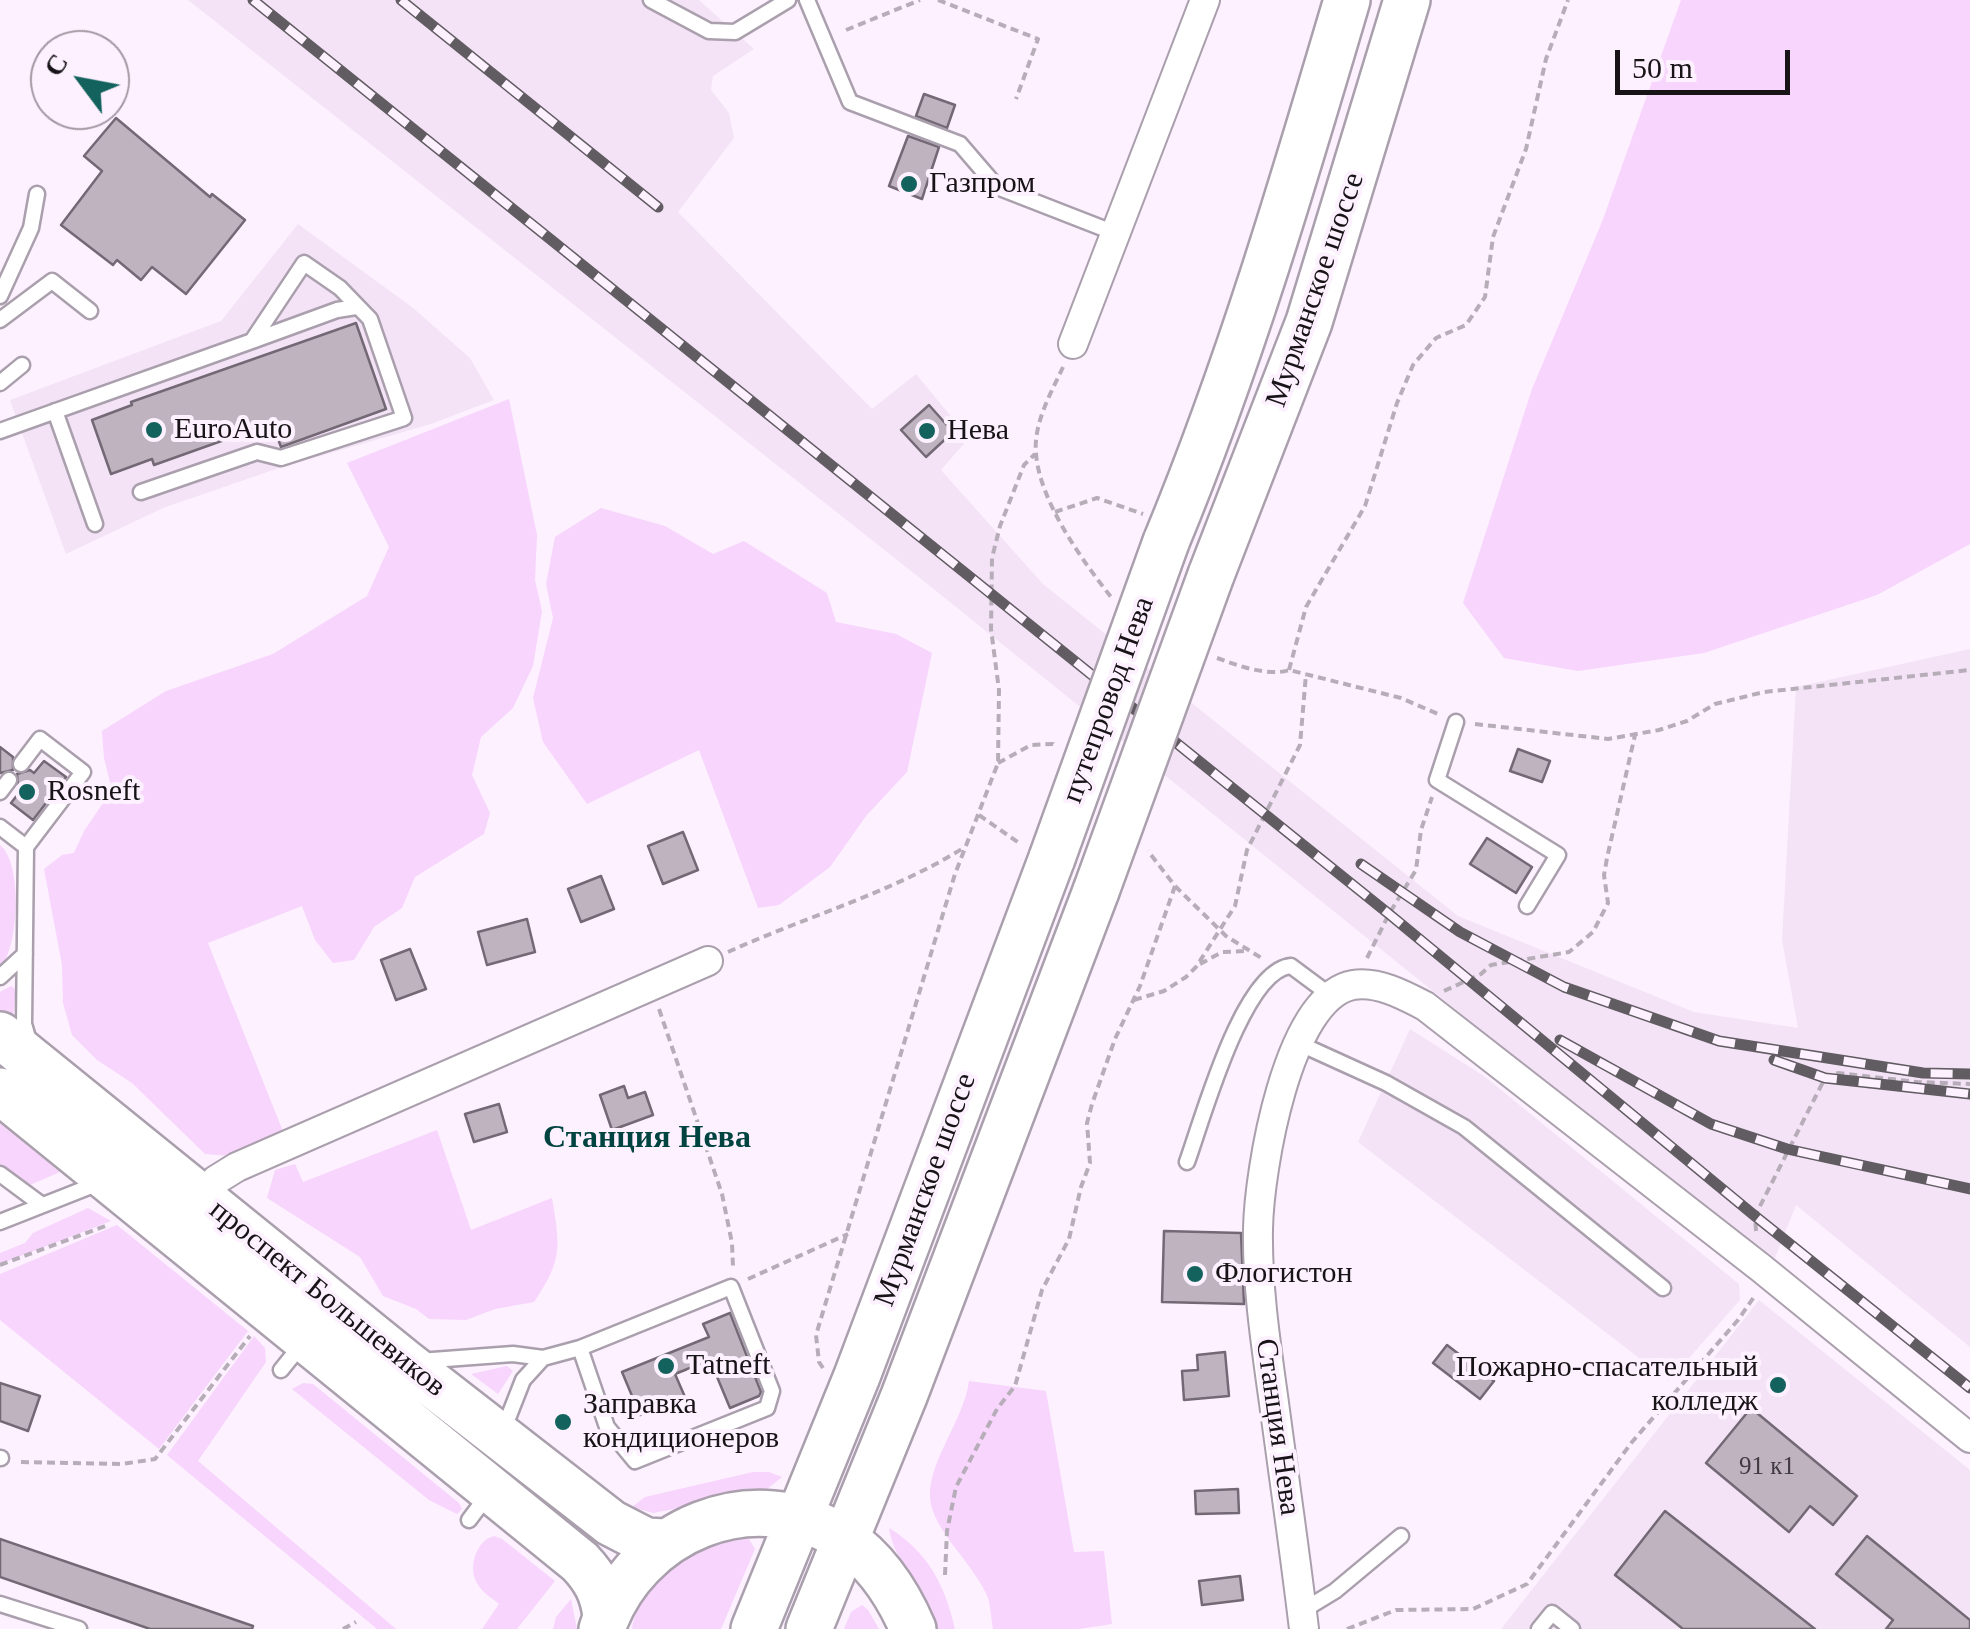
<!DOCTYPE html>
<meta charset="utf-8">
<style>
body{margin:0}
#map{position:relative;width:1970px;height:1629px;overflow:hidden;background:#fdf1ff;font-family:Georgia,serif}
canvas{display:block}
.north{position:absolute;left:30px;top:30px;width:100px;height:100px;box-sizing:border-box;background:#fdf1ff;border:2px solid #a198a2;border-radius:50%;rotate:302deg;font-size:28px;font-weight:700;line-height:40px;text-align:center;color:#171317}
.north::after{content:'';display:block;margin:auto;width:35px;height:45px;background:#13625e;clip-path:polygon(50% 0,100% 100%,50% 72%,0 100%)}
.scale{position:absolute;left:1615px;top:50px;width:175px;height:45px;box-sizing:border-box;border:5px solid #171317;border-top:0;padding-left:12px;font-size:30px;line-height:35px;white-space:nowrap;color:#171317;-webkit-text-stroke:8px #fdf1ff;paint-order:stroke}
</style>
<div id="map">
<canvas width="1970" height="1629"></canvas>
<div class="north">С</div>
<div class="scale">50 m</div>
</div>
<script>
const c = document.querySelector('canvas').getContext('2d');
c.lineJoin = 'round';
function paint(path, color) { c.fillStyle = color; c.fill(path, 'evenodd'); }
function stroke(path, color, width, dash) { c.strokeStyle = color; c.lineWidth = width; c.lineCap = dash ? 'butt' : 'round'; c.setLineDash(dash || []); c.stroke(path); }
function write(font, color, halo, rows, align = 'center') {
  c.font = font + ' Georgia,serif'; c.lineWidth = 8; c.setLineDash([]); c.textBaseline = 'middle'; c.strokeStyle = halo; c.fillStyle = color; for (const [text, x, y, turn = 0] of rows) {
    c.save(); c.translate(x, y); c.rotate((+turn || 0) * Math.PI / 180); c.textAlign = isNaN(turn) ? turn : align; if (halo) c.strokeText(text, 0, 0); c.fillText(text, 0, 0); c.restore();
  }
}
const built = new Path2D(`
 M188 0H699L754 49 713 76 711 90 729 113 734 138 678 212 872 409 916 374 969 438 941 470 1043 584 1458 916 1694 1012 1798 1028 1782 940 1796 687 1970 649V1347L1796 1205 1775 1258 1671 1183 925 582Z
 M298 224 412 307 470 358 494 400 431 424 282 467 163 508 66 554 10 400 221 321Z
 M1410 1029 1484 1076 1739 1284 1740 1300 1669 1381 1358 1142Z
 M1759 1300 1970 1470V1629H1501Z`);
const green = new Path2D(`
 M1681 0H1970V544L1877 595 1704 653 1578 671 1504 658 1463 603 1532 389 1602 222Z
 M509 399 537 535 535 580 542 611 533 666 513 708 481 737 472 775 490 813 484 834 415 877 402 908 374 927 354 960 333 963 315 940 302 906 208 943 284 1134 243 1157 205 1154 132 1083 97 1060 72 1035 63 1003 62 965 44 869 62 855 74 853 84 831 112 790 104 758 102 731 166 691 273 654 367 596 389 547 347 463Z
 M601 508 665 526 713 554 744 541 827 593 836 622 896 634 932 653 907 772 866 816 830 867 779 905 758 908 699 750 587 804 543 742 533 698 553 618 546 584 555 537Z
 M0 845C23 863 19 948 0 968Z
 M11 986 16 990 13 1018 10 1019 0 1011V992Z
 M0 1123 60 1172 30 1185 0 1165Z
 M437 1130 471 1230 552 1198C560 1247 563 1259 534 1302L495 1309 466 1320 429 1319 416 1309 383 1296 360 1257 267 1198 275 1170 295 1164 303 1182Z
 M88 1208 111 1221 0 1264V1253L25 1243 33 1233Z
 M117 1225 248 1331 159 1449 0 1320V1274Z
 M254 1336 265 1348 266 1362 198 1461 396 1629H377L167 1455Z
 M507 1366 513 1371 498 1394 471 1374Z
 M969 1381 1046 1391 1074 1552 1104 1551 1112 1624 1079 1629H993C991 1619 991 1608 988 1598 976 1566 932 1530 930 1498 928 1461 964 1420 969 1381Z
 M303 1383 313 1384 459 1503 462 1509 457 1514 429 1500 292 1389Z
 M753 1472H769L782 1477 766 1490 721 1497 669 1510 653 1513 632 1507 645 1497Z
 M889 1528C928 1552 945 1585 955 1629H938C931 1591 894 1566 889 1528Z
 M494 1536 502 1539 555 1581 517 1629H482L499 1604C490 1597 479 1590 475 1579 469 1563 478 1540 494 1536Z
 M742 1538 749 1539 755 1549 721 1629H632C641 1574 692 1549 742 1538Z
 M571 1599 577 1629H553L556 1617Z
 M862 1605 868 1610 879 1629H844L851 1612Z`);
const building = new Path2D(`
 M924 94 955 105 947 128 916 116Z
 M116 118 210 197 212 194 245 220 186 294 152 267 141 280 117 260 113 265 61 225 102 171 84 156Z
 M908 136 939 147 922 199 889 186Z
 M356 323 386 409 281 447 272 423 154 465 152 459 111 474 92 420 132 405 131 402Z
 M929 405 953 432 926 457 901 430Z
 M0 747 13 757V770L0 773Z
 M1518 749 1550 761 1542 782 1510 771Z
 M44 761 66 777 33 820 11 803 22 789 18 786 17 774 30 770 34 773Z
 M683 832 698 870 663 884 648 846Z
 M1487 838 1532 867 1516 893 1470 864Z
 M601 876 614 909 581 922 568 889Z
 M527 919 535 952 487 965 478 932Z
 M410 949 426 989 396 1000 381 960Z
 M624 1086 628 1098 645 1092 653 1115 612 1130 600 1095Z
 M499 1104 507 1132 474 1142 465 1114Z
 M1164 1231 1241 1233 1244 1304 1162 1302Z
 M730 1313 761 1392 759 1396 730 1408 710 1360 675 1374 685 1397 640 1415 622 1372 709 1337 703 1324Z
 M1447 1345 1494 1381 1480 1399 1433 1363Z
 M1225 1352 1229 1396 1184 1400 1182 1371 1198 1370 1197 1355Z
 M0 1383 40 1396 28 1431 0 1421Z
 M1751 1408 1857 1496 1833 1525 1810 1506 1789 1532 1706 1463Z
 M1238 1489 1239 1513 1196 1514 1195 1491Z
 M1665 1511 1815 1629H1683L1615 1575Z
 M1867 1536 1970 1620V1629H1886L1893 1620 1836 1574Z
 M0 1539 253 1626 252 1629H150L0 1577Z
 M1240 1576 1243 1600 1202 1605 1199 1581Z`);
const path = new Path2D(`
 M938 0 1038 39 1016 99
 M846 30 920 0
 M1063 367C1051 393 1033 424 1036 454 1040 502 1082 560 1111 597
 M1055 512 1097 498 1143 514
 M1217 658C1236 665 1269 677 1289 670L1401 698 1438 714
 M1289 670 1306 607 1365 506 1397 403 1413 365 1436 338 1466 325 1485 297 1493 237 1526 149 1546 59 1568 0
 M1475 724 1608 739 1659 730 1687 721 1715 704 1764 692 1970 670
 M998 763 1031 745 1053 744 1056 747
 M979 815 1019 843
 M1175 886 1226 936 1263 959
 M728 952C807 916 892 893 965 847
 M1367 958 1389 914 1416 870 1421 830 1432 797
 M1200 964 1222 952 1247 951
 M1444 991 1481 974 1491 965 1569 952 1593 932 1608 903 1604 875 1607 858 1635 735
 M1134 1000 1164 991 1186 977 1196 967 1235 906 1247 850 1300 745 1306 674
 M659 1009 722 1194 732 1243 733 1267
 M1756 1231 1755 1216 1825 1078 1838 1073 1917 1082 1970 1084
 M0 1265 108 1225
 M748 1279 848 1234
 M823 1368 819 1362 816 1335 955 874 998 763 999 690 991 629 992 558 1000 526 1024 465 1035 454
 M21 1462 122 1464 155 1459 250 1336
 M945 1575 947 1531 956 1487 997 1409 1015 1386 1042 1290 1069 1239 1081 1187 1090 1163 1087 1123 1092 1104 1115 1039 1140 986 1175 886 1148 851
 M343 1629 356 1622
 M1347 1629 1396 1610 1473 1609 1527 1584 1632 1442 1738 1320 1756 1294`);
const lane = new Path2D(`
 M651 0 709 31 735 32 788 0
 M807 0 850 102 960 144 997 187 1115 233
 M0 296 31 228 37 194
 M0 320 52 281 90 311
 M252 341 337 310 356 307
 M0 383 22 365
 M55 411 95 524
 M0 431 252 341 304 263 340 288 370 319 404 418 281 458 257 452 141 492
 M1456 722 1437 780 1558 855 1527 906
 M0 792 9 780
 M0 827 26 847 83 772 40 739 21 764
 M26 847 24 1024 29 1041
 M0 977 25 954
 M1298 1043 1386 1083 1464 1127 1663 1288
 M1187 1162C1203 1118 1243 970 1291 966L1330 995
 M0 1174 42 1205
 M0 1222 99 1183
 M419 1361 513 1354 543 1358 580 1348 731 1287 772 1391 767 1408 635 1461 607 1427 580 1348
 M281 1370 302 1344
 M503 1431 523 1380 543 1358
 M0 1458H1
 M469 1520 487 1496
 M0 1604 79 1629
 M1302 1611 1335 1591 1401 1536
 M1539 1629 1552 1613 1572 1629`);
const street = new Path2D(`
 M1073 344 1205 0
 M200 1198 216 1180 237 1167 708 961
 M1304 1629C1295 1553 1284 1478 1274 1403 1266 1345 1257 1287 1258 1229 1259 1172 1287 997 1353 985 1378 981 1404 995 1425 1006L1761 1268 1970 1438`);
const primary = new Path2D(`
 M1166 542C1239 366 1293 183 1347 0
 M1211 575 1309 322 1407 0
 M0 1035 404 1362 611 1523 646 1541 665 1542
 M0 1091 580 1562C596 1579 603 1593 606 1616
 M602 1629C635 1530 754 1479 844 1539 877 1561 898 1594 913 1629
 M754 1629 857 1376 1052 858
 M809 1629 904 1396 1096 891`);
const rail = new Path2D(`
 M253 0 1389 914 1755 1216 1970 1388
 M401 0 658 207
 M1361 864 1460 932 1564 987 1719 1041 1923 1073 1970 1074
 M1560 1040 1711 1124 1787 1149 1970 1189
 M1774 1060 1825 1078 1970 1094`);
const primaryBridge = new Path2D(`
 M1052 858 1166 542
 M1096 891 1211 575`);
const markers = [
 [909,184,10,"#13625e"],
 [154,430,10,"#13625e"],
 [927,431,10,"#13625e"],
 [27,792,10,"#13625e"],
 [1195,1274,10,"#13625e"],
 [666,1366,10,"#13625e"],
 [1778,1385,10,"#13625e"],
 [563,1422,10,"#13625e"]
];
const numberNames = [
 ["91 к1",1767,1467]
];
const poiNames = [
 ["Газпром",929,184],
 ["EuroAuto",174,430],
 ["Нева",947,431],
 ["Rosneft",47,792],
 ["Флогистон",1215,1274],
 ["Tatneft",686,1366],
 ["Пожарно-спасательный",1758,1368,"right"],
 ["колледж",1758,1402,"right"],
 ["Заправка",583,1405],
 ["кондиционеров",583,1439]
];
const streetNames = [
 ["Мурманское шоссе",1316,290,-71],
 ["путепровод Нева",1109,700,-70],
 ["Мурманское шоссе",926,1190,-70],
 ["проспект Большевиков",327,1299,39],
 ["Станция Нева",1277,1427,82]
];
const neighbourhoodNames = [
 ["Станция Нева",647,1139]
];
paint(built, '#f4e3f6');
paint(green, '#f7d5fd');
paint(building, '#bfb3c0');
stroke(building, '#736975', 2.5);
stroke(lane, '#aa9fac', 19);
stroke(street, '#aa9fac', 32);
stroke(primary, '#aa9fac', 50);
stroke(path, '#b6adb8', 4, [8, 5]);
stroke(lane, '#fff', 14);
stroke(street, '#fff', 28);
stroke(primary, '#fff', 45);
stroke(rail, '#615b62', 11);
stroke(rail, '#fdf1ff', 8, [22]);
stroke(primaryBridge, '#aa9fac', 50, []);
stroke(primaryBridge, '#fff', 45);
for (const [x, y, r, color] of markers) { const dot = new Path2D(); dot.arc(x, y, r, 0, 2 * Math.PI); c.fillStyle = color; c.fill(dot); stroke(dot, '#fdf1ff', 4); }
write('25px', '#413b41', null, numberNames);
write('30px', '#171317', '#fdf1ff', poiNames, 'left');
write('30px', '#171317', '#fdf1ff', streetNames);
write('bold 32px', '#004340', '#fdf1ff', neighbourhoodNames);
</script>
